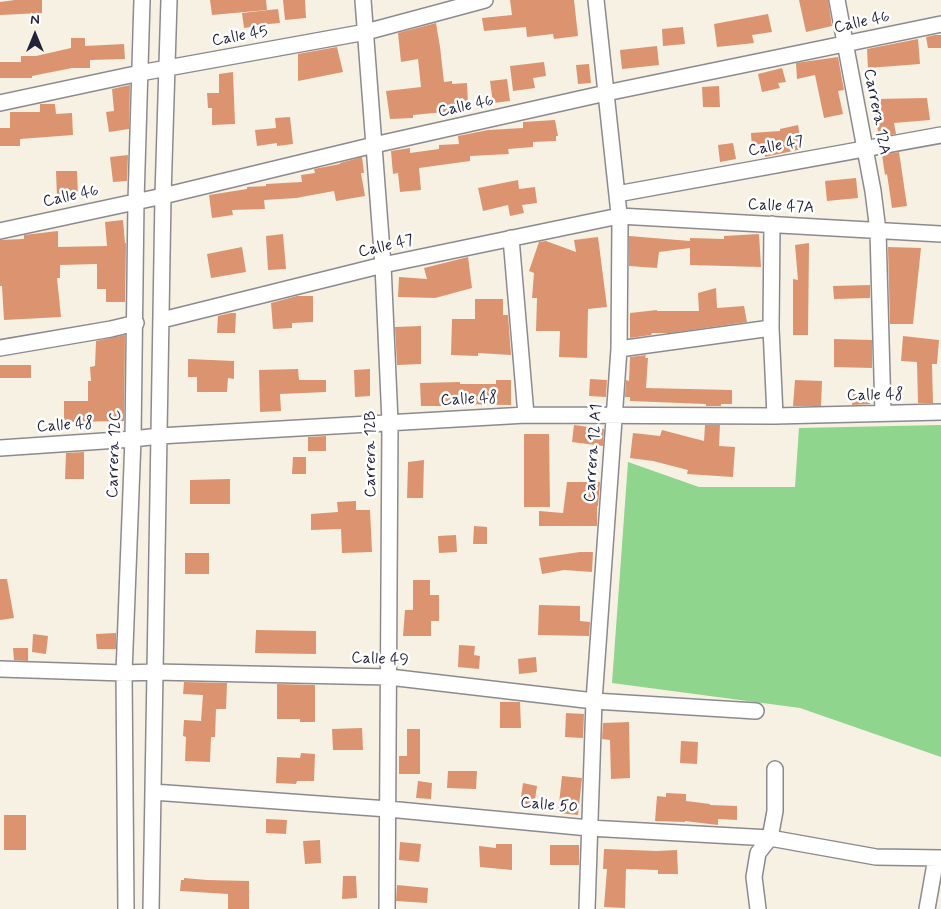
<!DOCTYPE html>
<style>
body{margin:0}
#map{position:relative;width:941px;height:909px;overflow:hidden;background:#f7f1e3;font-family:Mynerve,sans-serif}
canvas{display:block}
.north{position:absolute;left:10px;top:10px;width:50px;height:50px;-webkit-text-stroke:4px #fff;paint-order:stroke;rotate:0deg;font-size:14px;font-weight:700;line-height:20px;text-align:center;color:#22223b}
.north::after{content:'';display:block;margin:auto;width:18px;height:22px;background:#22223b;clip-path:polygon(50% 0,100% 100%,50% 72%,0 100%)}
</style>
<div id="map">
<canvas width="941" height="909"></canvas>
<div class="north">N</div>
</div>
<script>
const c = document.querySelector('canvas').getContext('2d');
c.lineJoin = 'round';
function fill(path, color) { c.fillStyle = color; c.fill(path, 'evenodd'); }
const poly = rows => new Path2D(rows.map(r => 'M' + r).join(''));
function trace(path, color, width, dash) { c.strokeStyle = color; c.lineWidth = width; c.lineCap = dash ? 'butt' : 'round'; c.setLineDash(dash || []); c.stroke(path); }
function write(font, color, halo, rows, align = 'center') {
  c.font = font + ' Mynerve,sans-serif'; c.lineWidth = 5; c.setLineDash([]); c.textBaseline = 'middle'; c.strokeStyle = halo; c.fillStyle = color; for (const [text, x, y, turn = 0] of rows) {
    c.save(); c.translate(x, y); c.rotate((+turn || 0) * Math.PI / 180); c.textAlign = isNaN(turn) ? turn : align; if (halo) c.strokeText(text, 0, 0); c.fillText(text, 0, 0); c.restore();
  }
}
fill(poly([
 [941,425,941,757,800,708,612,683,628,462,699,487,795,487,799,428]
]), '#8fd58e');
fill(poly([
 [15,0,42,0,42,13,0,15,0,2],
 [210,0,266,0,267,10,212,15],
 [283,0,305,0,306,18,285,20],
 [510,0,574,0,578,36,554,39,553,34,527,37,526,27,484,31,482,18,512,15],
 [799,0,828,0,832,26,806,32],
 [278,9,280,23,257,25,257,26,244,28,242,13],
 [768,14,772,32,752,35,754,43,717,47,714,24],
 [436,23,440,47,444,82,452,81,452,84,467,83,468,106,455,107,455,111,413,115,413,118,390,119,386,91,421,87,418,59,401,62,398,33],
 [683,27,685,44,663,46,662,29],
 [935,35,941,35,941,48,928,48,926,37],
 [71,38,85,38,85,46,124,44,125,59,90,60,90,68,72,68,32,76,32,78,0,78,0,62,21,62,21,56,36,56,71,48],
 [918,39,920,64,868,68,867,49],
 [657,46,659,65,622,69,620,50],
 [337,47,343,72,298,81,298,54],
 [838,57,844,90,838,91,843,114,824,118,815,75,797,79,796,63],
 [544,62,546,76,533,78,535,88,513,91,510,66],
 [589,64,591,83,578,84,576,65],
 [782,68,786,82,778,83,780,88,762,92,758,74],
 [233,72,235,124,212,125,212,108,208,108,207,93,219,93,219,74],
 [507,79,510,101,493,103,490,81],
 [130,85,129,129,109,132,106,112,114,111,112,89],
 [719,86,720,107,703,107,702,87],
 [927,98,930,120,894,123,896,134,879,137,877,126,876,127,875,99],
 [40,104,55,104,56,114,72,113,73,135,20,139,20,146,0,146,0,128,10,128,10,112,40,112],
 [290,117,293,144,277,146,277,143,257,146,255,130,276,128,275,118],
 [555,120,558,136,556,136,556,141,533,142,533,147,508,149,509,154,470,156,470,161,419,168,421,190,400,192,398,173,393,174,391,151,410,148,410,153,439,149,439,145,459,144,458,136,488,130,523,128,523,122],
 [798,125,802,149,765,157,763,146,752,148,751,133,780,131,780,129],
 [733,143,736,159,720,162,718,145],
 [899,152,907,206,892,208,887,174,885,175,882,155],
 [128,155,127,181,113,182,110,157],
 [362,157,364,173,361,173,365,196,336,201,334,191,296,198,264,200,265,209,232,210,233,215,212,218,209,195,247,189,247,187,266,186,266,184,302,182,301,175,315,173,314,169,340,164,340,163],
 [56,171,77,171,78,196,57,197],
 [856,178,858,198,827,201,825,181],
 [518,180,519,189,535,187,537,203,522,205,524,213,510,216,508,205,483,211,478,188],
 [123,220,125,243,126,243,125,302,106,302,106,289,97,289,97,264,60,265,60,278,57,278,61,317,4,320,2,286,0,286,0,240,24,239,24,235,58,231,58,247,107,246,105,222],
 [283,234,286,269,268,270,266,236],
 [759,234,761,267,690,265,690,248,659,252,657,268,629,266,629,236,690,241,690,238,724,239,724,236],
 [598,237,607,307,588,309,587,358,559,357,560,331,536,331,537,298,532,298,534,273,529,271,539,242,546,241,576,252,574,240],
 [809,243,808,335,793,335,793,279,798,280,795,245],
 [242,247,246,272,211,278,207,254],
 [888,247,921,248,913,324,890,324],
 [468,257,472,288,435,298,398,297,399,277,427,279,424,268],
 [870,285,870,298,834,299,833,286],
 [716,288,717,308,744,306,747,322,670,333,652,333,651,335,630,338,630,313,657,310,657,311,699,311,698,293],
 [297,296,313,296,313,322,292,323,292,328,273,329,271,303],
 [475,299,503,299,503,315,508,315,511,355,478,353,478,356,451,355,452,319,475,319],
 [231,313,236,313,235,333,217,333,218,316],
 [421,326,421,364,397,365,395,327],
 [125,335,124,421,64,422,64,401,88,401,88,381,91,381,90,367,95,366,96,341],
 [903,336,939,340,937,364,932,364,933,403,918,403,917,362,901,361],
 [834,339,872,340,872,368,834,367],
 [646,355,645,358,648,358,646,388,732,390,732,404,721,404,721,406,706,406,706,404,630,401,630,397,625,397,626,380,629,381,630,357],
 [188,359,234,361,234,379,228,378,227,392,197,392,197,377,188,377],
 [0,365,31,365,31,378,0,378],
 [298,369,299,380,326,380,326,392,280,394,281,411,260,412,259,370],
 [370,369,370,396,355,397,354,370],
 [590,379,607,380,606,397,589,396],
 [496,380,511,380,511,405,460,404,461,406,421,406,420,383,460,382,460,384,496,384],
 [795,380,822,381,821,406,793,406],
 [853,394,871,395,870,404,852,405],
 [574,425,604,429,603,446,572,442],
 [705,425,720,425,719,446,735,447,733,477,687,474,688,470,653,461,630,458,633,433,660,436,662,430,704,441],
 [524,434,549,434,550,507,524,507],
 [326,436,326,451,308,451,308,437],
 [84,452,84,479,65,479,66,453],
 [293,457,306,457,306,474,292,474],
 [424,460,423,498,407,498,408,462],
 [230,479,230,504,190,504,190,480],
 [567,482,600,482,598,506,597,506,597,526,539,526,539,511,563,513],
 [356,501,356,510,370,510,372,552,342,553,341,529,311,530,311,514,338,512,337,502],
 [474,526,487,527,487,544,473,544],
 [456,535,457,552,439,553,438,536],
 [580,552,593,552,592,572,564,570,542,574,539,558],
 [185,553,209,553,209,574,185,574],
 [0,579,7,579,14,618,0,620],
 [413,580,430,580,430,595,439,595,439,621,431,621,431,636,403,636,405,610,413,610],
 [539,605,580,606,580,621,590,622,589,636,538,635],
 [256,630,316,631,316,654,255,653],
 [116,633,116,649,97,649,96,634],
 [33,634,48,636,46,654,32,652],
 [459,645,475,646,474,655,480,656,479,669,458,667],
 [13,648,28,648,28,661,14,660],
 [536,657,537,672,519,674,518,659],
 [184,682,227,683,226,709,216,709,215,737,211,737,210,762,185,761,186,737,183,736,184,720,201,721,203,695,183,694],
 [277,684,315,685,315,722,300,722,300,719,277,719],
 [500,702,520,702,521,728,500,728],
 [566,713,584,714,583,738,565,737],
 [629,722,630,778,611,779,610,740,602,739,603,723],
 [362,728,363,750,333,750,332,729],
 [407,729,420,729,420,774,399,774,399,756,407,756],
 [681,741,698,742,697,764,680,763],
 [301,753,315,754,314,781,297,781,296,784,276,783,277,757,300,758],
 [448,771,477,771,476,789,447,788],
 [562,776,582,778,578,815,558,813],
 [418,781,432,783,431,799,416,798],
 [523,783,537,786,534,806,520,804],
 [666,793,686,794,686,801,710,804,710,805,737,806,737,820,718,819,718,825,685,821,685,822,655,821,657,796,666,797],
 [4,815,26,815,26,850,4,850],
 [266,819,287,820,286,834,266,833],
 [320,840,321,863,305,864,303,841],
 [400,842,421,844,419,862,399,860],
 [496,844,512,844,512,870,480,867,479,846,496,848],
 [550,845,579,845,579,865,550,865],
 [604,849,657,851,677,850,678,874,658,874,658,870,626,869,625,908,604,907,607,869,603,869],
 [343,876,356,876,357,898,342,899],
 [184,878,207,880,249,881,249,909,228,909,228,894,180,891,181,880,184,880],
 [397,885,428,888,427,903,396,901]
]), '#db946f');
const minor = poly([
 [363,0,383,265,390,422,387,909],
 [837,0,873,191,878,231,883,413],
 [0,103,140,73,366,32,485,0],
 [617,194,941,135],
 [772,224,771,328,775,416],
 [0,231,163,196,374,145,606,93,941,24],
 [511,238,526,415],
 [162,320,383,265,619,216,941,234],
 [0,348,111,329,136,323],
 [619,349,771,328],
 [0,448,133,439,159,436,526,415,775,416,941,412],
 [0,669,124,673,155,672,389,677,594,701,756,711],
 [153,792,388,809,589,828,770,838,876,857,941,858],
 [126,909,124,673,133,439,136,201,142,0],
 [151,909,163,196,169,0],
 [587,909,594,701,619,349,620,223,596,0],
 [758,909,754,877,758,853,770,838,775,811,775,769],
 [927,909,936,858]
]);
trace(minor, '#8c8a8f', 18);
trace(minor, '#fff', 15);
write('16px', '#22223b', '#fff', [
 ["Calle 46",862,23,-12],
 ["Calle 45",240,37,-10],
 ["Calle 46",466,107,-12],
 ["Carrera 12A",876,112,79],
 ["Calle 47",776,147,-10],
 ["Calle 46",71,197,-12],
 ["Calle 47A",781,207,3],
 ["Calle 47",386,247,-13],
 ["Calle 48",875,396,-1],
 ["Calle 48",469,400,-3],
 ["Calle 48",65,426,-4],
 ["Carrera 12 A1",594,453,-86],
 ["Carrera 12C",115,454,-88],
 ["Carrera 12B",372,454,-90],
 ["Calle 49",380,660,3],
 ["Calle 50",549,806,5]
]);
</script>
